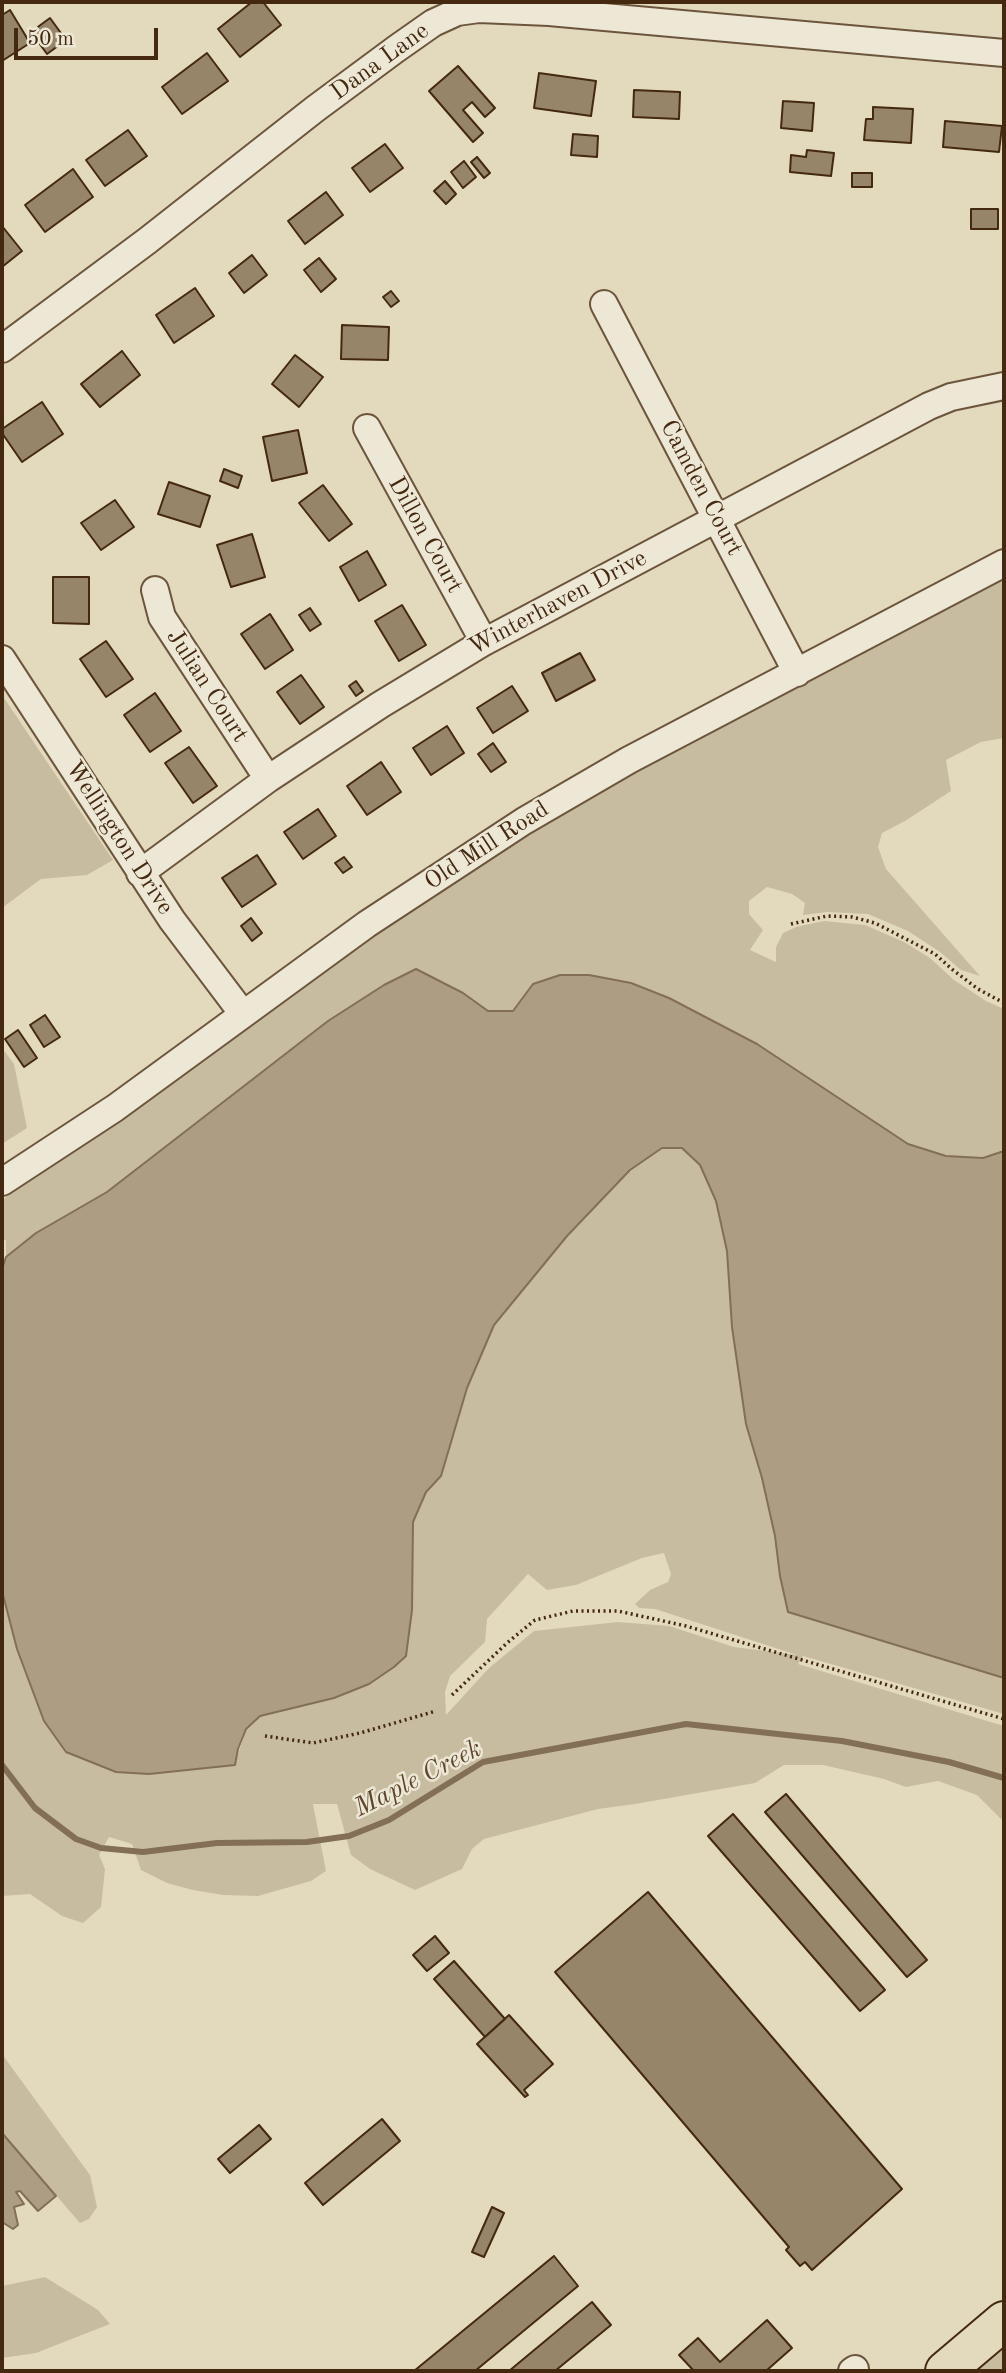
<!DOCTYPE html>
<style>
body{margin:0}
#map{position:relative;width:1006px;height:2373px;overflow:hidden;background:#e3dabe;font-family:"Old Standard TT",serif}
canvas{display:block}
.frame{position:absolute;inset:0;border:4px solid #442910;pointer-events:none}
.scale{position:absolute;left:14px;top:28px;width:144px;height:32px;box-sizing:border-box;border:4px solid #442910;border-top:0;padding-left:9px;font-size:21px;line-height:24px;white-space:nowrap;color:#442910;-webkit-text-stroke:5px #ede7d5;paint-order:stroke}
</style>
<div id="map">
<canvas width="1006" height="2373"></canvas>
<div class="frame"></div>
<div class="scale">50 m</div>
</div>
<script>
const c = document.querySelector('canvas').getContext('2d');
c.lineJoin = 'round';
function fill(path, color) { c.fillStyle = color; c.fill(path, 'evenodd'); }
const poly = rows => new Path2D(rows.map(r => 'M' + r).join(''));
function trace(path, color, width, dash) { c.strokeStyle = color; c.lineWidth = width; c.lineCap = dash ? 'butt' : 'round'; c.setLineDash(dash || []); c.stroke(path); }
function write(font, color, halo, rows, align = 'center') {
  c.font = font + ' "Old Standard TT",serif'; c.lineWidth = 5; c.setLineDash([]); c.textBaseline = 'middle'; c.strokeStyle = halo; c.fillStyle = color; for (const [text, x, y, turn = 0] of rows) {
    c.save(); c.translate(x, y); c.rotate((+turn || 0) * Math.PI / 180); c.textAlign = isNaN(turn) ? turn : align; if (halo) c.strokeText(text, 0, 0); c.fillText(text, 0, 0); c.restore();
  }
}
fill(poly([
 [1004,575,1004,738,981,742,946,760,951,791,905,821,882,833,878,847,886,869,980,976,961,970,940,952,908,931,868,914,827,912,803,915,805,903,792,894,767,887,749,901,749,914,763,930,750,950,776,962,776,947,783,933,796,927,824,921,865,925,904,942,930,958,954,980,986,1001,1004,1009,1004,1151,983,1158,946,1156,908,1144,757,1044,533,984,513,1011,488,1011,463,993,416,969,384,985,328,1021,107,1193,36,1233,6,1257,6,1240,2,1240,2,1202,10,1192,432,894,602,787],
 [2,695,113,860,87,875,41,879,2,908],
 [2,1048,14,1064,27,1128,2,1144],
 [662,1148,682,1148,701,1165,716,1201,727,1251,732,1327,746,1424,762,1478,775,1536,780,1576,788,1612,1004,1678,1004,1714,803,1656,798,1664,1004,1726,1004,1822,977,1795,938,1781,906,1787,884,1779,823,1765,784,1765,755,1783,635,1804,598,1809,484,1839,472,1849,462,1869,415,1890,370,1869,351,1855,337,1804,313,1804,326,1871,311,1881,258,1896,223,1895,193,1890,167,1883,141,1870,132,1844,109,1837,99,1855,105,1869,101,1907,83,1923,62,1916,30,1894,2,1896,2,1591,17,1649,44,1721,235,1765,246,1729,260,1716,334,1698,412,1610,413,1522,426,1492,441,1476,467,1388,494,1325,567,1236,630,1170],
 [664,1553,671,1574,668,1582,650,1590,635,1604,639,1608,655,1609,797,1655,734,1647,669,1626,618,1622,534,1631,489,1668,446,1715,445,1692,450,1676,485,1642,487,1619,528,1574,547,1590,576,1585,642,1558],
 [2,2054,90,2175,97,2207,89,2219,80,2223,2,2133],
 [45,2277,98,2310,110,2324,36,2353,2,2358,2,2286],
 [1004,2336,1004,2371,964,2371]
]), '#c8bca0');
const water = poly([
 [416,969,463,993,488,1011,513,1011,533,984,560,975,589,975,631,983,669,998,757,1044,908,1144,946,1156,983,1158,1004,1151,1004,1678,788,1612,780,1576,775,1536,762,1478,746,1424,732,1327,727,1251,716,1201,700,1165,682,1148,662,1148,630,1170,567,1236,494,1325,467,1388,441,1476,426,1492,413,1522,412,1610,406,1656,394,1667,369,1684,334,1698,260,1716,246,1729,238,1749,235,1765,149,1774,116,1772,66,1752,44,1721,17,1649,2,1591,2,1269,6,1257,36,1233,107,1192,328,1021,384,985,416,969],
 [2,2133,56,2196,38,2211,20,2191,16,2192,24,2204,14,2207,18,2225,13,2229,2,2222,2,2133]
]);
fill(water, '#ad9e83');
trace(water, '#836f55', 2);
trace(poly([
 [2,1765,35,1808,76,1839,101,1848,143,1852,217,1843,307,1842,349,1836,389,1820,483,1762,686,1724,842,1741,949,1762,1004,1778]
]), '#836f55', 6);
const building = poly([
 [252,2,263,2,281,25,240,57,218,29,252,2],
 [10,10,30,43,2,61,2,15,10,10],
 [50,18,66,40,47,54,31,32,50,18],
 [207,53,228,81,182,114,162,87,207,53],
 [458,66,495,108,485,117,472,102,463,110,483,133,473,142,429,91,458,66],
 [539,73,596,81,591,116,534,108,539,73],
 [634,90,680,92,679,119,633,117,634,90],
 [783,101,814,103,812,131,781,128,783,101],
 [873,107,913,109,911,143,864,140,866,119,873,119,873,107],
 [945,121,1002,126,999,152,943,147,945,121],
 [128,130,147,156,105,186,86,160,128,130],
 [573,134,598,136,597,157,571,155,573,134],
 [385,144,403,168,370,192,352,168,385,144],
 [807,150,834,153,831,176,790,172,791,155,806,157,807,150],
 [477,157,490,173,484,178,471,162,477,157],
 [464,161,476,177,463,188,451,172,464,161],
 [73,169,93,197,45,232,25,205,73,169],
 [852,173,872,173,872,187,852,187,852,173],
 [445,181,456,194,446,204,434,191,445,181],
 [326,192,343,215,305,244,288,221,326,192],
 [971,209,998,209,998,229,971,229,971,209],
 [2,226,22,251,2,267,2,226],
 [252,255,267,275,244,293,229,273,252,255],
 [319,258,336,279,321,292,304,270,319,258],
 [195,288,214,316,174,343,156,315,195,288],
 [391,291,399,301,391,307,383,297,391,291],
 [342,325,389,327,388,360,341,359,342,325],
 [122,351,140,375,100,407,81,384,122,351],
 [295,355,323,377,299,407,272,384,295,355],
 [42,402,63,434,22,462,2,433,2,429,42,402],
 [298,430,307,473,272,481,263,437,298,430],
 [224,469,242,476,238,488,220,481,224,469],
 [169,482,210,496,200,527,158,514,169,482],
 [323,485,352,524,329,541,299,503,323,485],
 [115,500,134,527,101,550,81,523,115,500],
 [252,534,265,577,231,587,217,545,252,534],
 [367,551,386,585,359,601,340,567,367,551],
 [53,577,89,577,89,624,53,623,53,577],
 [402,605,426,645,399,661,375,621,402,605],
 [310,608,321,624,310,631,299,615,310,608],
 [270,614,293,650,265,669,241,634,270,614],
 [106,641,133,679,106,697,80,659,106,641],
 [580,653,595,680,556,701,542,673,580,653],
 [301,675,324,707,300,724,277,692,301,675],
 [356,681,363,691,356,696,349,686,356,681],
 [512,686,528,711,493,733,477,708,512,686],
 [155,693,181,731,150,752,124,715,155,693],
 [447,726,464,753,431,775,413,748,447,726],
 [493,743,506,762,491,772,478,754,493,743],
 [189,747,217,786,193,803,165,763,189,747],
 [381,762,401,792,367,815,347,786,381,762],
 [318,809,336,836,303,859,284,832,318,809],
 [257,855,276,884,242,907,222,878,257,855],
 [344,857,352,867,343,873,335,863,344,857],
 [251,918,262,933,252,941,241,926,251,918],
 [45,1015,60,1037,44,1047,30,1025,45,1015],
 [18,1030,37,1058,24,1067,5,1039,18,1030],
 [786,1794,927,1960,907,1977,765,1812,786,1794],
 [733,1814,885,1990,860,2011,708,1836,733,1814],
 [648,1892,902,2189,812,2270,805,2262,800,2266,786,2250,789,2247,555,1972,648,1892],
 [435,1936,449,1953,427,1971,413,1955,435,1936],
 [454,1961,505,2019,485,2037,434,1979,454,1961],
 [509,2015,553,2064,524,2090,528,2095,525,2097,477,2044,509,2015],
 [382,2119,400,2141,323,2205,305,2183,382,2119],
 [259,2125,271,2139,230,2173,218,2159,259,2125],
 [492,2207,504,2213,484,2257,472,2252,492,2207],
 [554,2256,578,2286,475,2371,414,2371,554,2256],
 [592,2302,611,2325,555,2371,509,2371,592,2302],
 [767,2320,792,2348,766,2371,694,2371,679,2355,698,2338,720,2362,767,2320]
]);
fill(building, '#97856a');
trace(building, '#442910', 2);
const minor = poly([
 [604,304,797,673],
 [2,349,147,241,315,109,396,49,433,23,457,12,479,9,549,12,1004,53],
 [367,428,484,642],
 [155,590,162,617,268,779],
 [2,659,172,920,243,1014],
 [140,873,268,779,380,705,484,642,929,406,951,397,1004,386],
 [2,1182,115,1108,367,924,524,821,629,760,1004,563],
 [852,2371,855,2369]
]);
const highway = poly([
 [945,2371,1004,2321]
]);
trace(minor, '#6c553c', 30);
trace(highway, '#442910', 42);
trace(poly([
 [791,924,827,916,852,917,875,923,935,954,953,970,978,989,1004,1003],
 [452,1695,507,1643,535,1620,573,1611,618,1611,686,1626,1004,1719],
 [265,1736,313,1743,360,1733,436,1711]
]), '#442910', 3.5, [2, 3.5]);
trace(minor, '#ede7d5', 26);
trace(highway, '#e3dabe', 38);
write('24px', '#442910', '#ede7d5', [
 ["Dana Lane",380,62,-36],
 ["Camden Court",701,488,62],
 ["Dillon Court",425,535,61],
 ["Winterhaven Drive",558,603,-28],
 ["Julian Court",207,686,57],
 ["Wellington Drive",119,838,57],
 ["Old Mill Road",487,846,-33]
]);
write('italic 26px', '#5e462d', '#ede7d5', [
 ["Maple Creek",418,1779,-27]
]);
</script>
